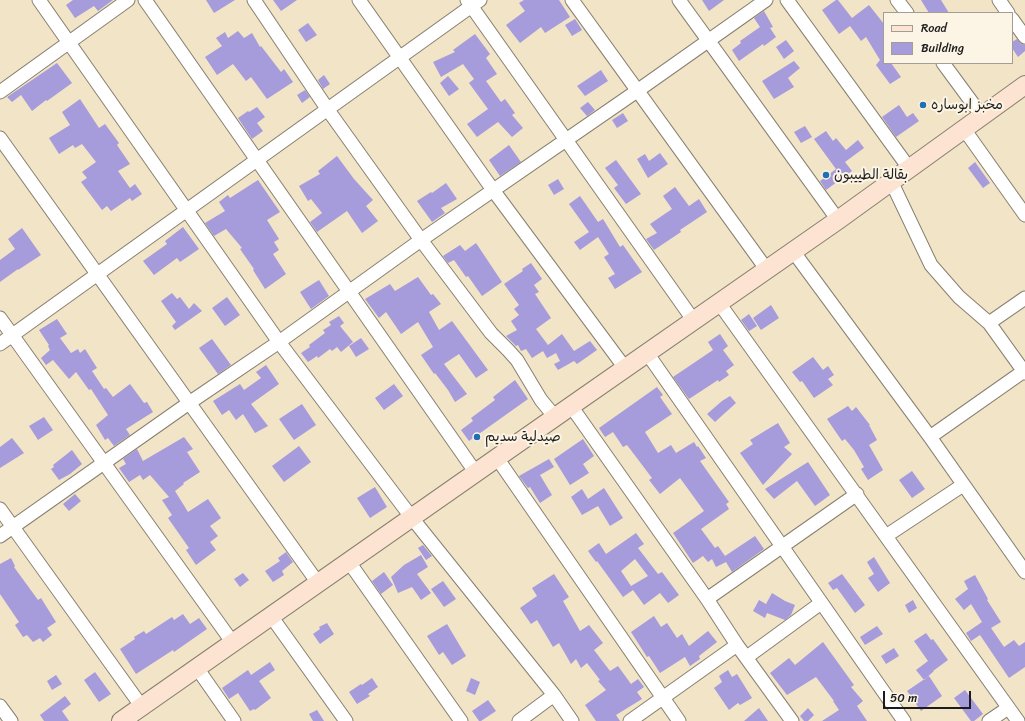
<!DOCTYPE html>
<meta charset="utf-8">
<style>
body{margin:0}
#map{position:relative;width:1025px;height:721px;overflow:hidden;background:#f2e4c6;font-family:Sriracha,sans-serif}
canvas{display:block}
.legend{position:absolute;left:883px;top:12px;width:130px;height:52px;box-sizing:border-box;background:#fcf5e5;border:1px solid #a29e95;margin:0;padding:5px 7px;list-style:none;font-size:12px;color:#1c1c1c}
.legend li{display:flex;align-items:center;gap:8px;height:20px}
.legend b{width:20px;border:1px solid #a29e95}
.scale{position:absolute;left:883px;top:691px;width:88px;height:18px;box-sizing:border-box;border:2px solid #1c1c1c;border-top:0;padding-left:5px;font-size:12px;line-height:14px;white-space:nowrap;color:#1c1c1c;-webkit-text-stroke:3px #fcf5e5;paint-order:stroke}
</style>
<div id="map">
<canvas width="1025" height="721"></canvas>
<ul class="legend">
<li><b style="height:5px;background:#fde3d1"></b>Road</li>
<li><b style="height:11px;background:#a69bdb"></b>Building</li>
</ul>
<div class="scale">50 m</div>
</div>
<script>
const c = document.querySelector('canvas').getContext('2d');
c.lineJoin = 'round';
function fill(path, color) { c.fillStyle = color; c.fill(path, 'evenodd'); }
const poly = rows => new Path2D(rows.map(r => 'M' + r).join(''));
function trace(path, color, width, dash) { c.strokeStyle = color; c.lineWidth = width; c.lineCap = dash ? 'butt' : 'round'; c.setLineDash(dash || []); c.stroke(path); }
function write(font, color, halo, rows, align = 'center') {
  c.font = font + ' Sriracha,"Playpen Sans Arabic",sans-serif'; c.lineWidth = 4; c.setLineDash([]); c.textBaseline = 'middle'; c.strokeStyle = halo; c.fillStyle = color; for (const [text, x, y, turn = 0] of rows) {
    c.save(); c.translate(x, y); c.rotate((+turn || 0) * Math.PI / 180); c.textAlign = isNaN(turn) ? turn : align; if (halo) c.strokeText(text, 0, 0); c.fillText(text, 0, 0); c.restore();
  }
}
fill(poly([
 [73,0,113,0,98,11,94,6,75,18,66,5],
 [206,0,235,0,214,13],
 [273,0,297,0,281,11],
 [524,0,559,0,570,17,545,33,541,27,520,43,506,25,525,11,519,3],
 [702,0,724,0,709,11],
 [836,0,838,0,852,18,869,5,884,24,884,63,891,63,901,77,890,84,876,65,880,60,866,37,861,41,850,26,839,34,822,10],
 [921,0,941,0,949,13,929,13],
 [764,11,773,27,770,28,776,37,764,46,763,44,739,61,732,50,741,43,740,41,760,27,754,18],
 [575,19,582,30,572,36,565,25],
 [308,23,317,35,306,42,298,30],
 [238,31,244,38,252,33,260,47,261,46,281,72,284,69,293,82,267,99,251,77,246,81,233,64,217,75,205,57,222,46,216,38,225,32,228,38],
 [475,34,490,54,486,58,497,74,486,81,501,102,505,99,515,113,512,115,523,128,512,137,498,122,477,137,467,124,488,109,469,83,474,79,463,64,441,77,433,62,455,52,453,50],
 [1017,39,1021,44,1025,45,1025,51,1018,57,1012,48,1012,42],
 [786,40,794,51,784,59,776,47],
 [794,61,800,68,788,78,794,87,774,99,762,81],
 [57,63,72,83,47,101,46,100,32,111,21,95,12,102,7,97],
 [601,70,608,81,585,96,577,86],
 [324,75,330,84,323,89,318,80],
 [448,76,459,89,449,96,440,83],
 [305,90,310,97,302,103,297,95],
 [80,99,99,128,105,124,119,143,117,145,130,164,118,171,130,188,135,184,142,194,132,201,130,198,111,211,107,206,102,210,81,182,87,178,82,172,96,162,82,144,75,148,73,145,59,154,49,138,70,125,62,112],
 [588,102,595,110,587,116,580,108],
 [899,105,907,117,913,113,919,121,896,137,882,117],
 [257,107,265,117,257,123,263,131,252,139,238,118,248,111,249,112],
 [623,113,628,121,617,128,612,120],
 [805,126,812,137,801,143,794,132],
 [826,131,833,141,836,138,846,150,858,140,864,148,845,162,852,171,826,190,820,181,836,169,814,139],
 [509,145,521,162,500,176,489,160],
 [660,153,668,164,648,178,637,159,645,154,649,161],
 [337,156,354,179,373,200,366,206,378,221,362,233,347,211,317,232,310,222,322,213,311,199,308,201,299,186,320,174,318,171],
 [616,160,641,194,626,204,614,188,618,185,605,168],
 [975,162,990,183,983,188,968,168],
 [558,179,564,189,554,195,548,185],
 [258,180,280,212,267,220,279,239,274,242,279,250,273,254,286,274,265,289,253,270,254,269,240,249,242,248,226,229,214,236,205,223,225,211,219,202,228,195,230,198],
 [446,183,457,199,441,208,445,213,432,222,417,201,431,192,432,193],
 [675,187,689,206,699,199,707,212,680,230,681,232,654,250,646,239,657,233,650,224,672,209,663,196],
 [580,196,598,222,603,219,620,247,623,245,642,272,615,289,608,278,615,274,604,257,609,254,598,237,580,250,574,242,589,232,569,204],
 [183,227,199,249,180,262,177,258,154,275,143,261,167,244,165,241],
 [22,228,41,255,18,270,18,269,0,282,0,260,15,249,8,239],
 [476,243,502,282,482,296,468,276,466,277,454,260,448,263,443,256,460,245,465,251],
 [531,263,542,279,534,285,539,292,535,294,551,318,536,329,548,345,562,334,574,351,590,341,597,350,577,364,574,361,558,370,554,364,560,361,556,353,547,358,543,351,532,358,526,349,521,351,518,345,516,346,506,336,517,330,511,321,519,315,514,309,519,305,504,284,523,271,522,269],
 [418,277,431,295,433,294,441,304,429,312,439,330,452,321,488,370,476,378,459,354,444,364,467,394,455,402,448,390,435,373,434,374,421,355,433,347,418,322,401,334,386,312,379,318,365,299,390,284,395,291],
 [319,280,329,296,311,309,300,292],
 [172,293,177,299,180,297,189,309,194,303,202,311,175,330,172,326,176,322,161,301],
 [227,297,240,315,225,326,212,308],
 [771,305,779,318,761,330,753,318],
 [749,314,757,326,749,331,741,320],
 [339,316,344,323,340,326,353,342,341,352,337,347,332,351,330,349,318,358,317,356,308,362,301,353,310,347,309,345,325,333,323,330,331,325,329,322],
 [57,319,67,334,60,338,71,353,78,349,80,353,85,349,97,368,92,371,104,389,106,388,113,397,130,384,144,403,147,402,153,412,126,429,130,435,114,446,108,438,105,440,96,425,108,415,91,389,89,390,76,372,69,379,53,360,46,365,41,358,50,350,48,346,49,345,39,330],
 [720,334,728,346,723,350,734,365,726,371,729,375,719,382,718,380,689,399,673,377,713,350,708,342],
 [361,338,369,349,356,357,349,346],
 [212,339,231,365,218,374,199,348],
 [813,357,823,370,828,366,834,375,828,379,833,385,814,398,802,381,800,382,792,372],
 [266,365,279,384,251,404,268,426,255,433,243,414,236,420,229,410,222,415,213,401,240,384,244,390,261,378,256,372],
 [515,380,528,399,469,441,461,430,473,421,471,418,495,400,493,397],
 [394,384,403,396,384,410,375,398],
 [657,387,663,395,660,397,672,414,645,432,658,453,671,445,676,453,694,442,697,447,698,446,706,458,700,461,729,502,726,504,729,509,701,529,715,548,718,546,725,556,755,536,764,549,732,572,726,562,716,567,712,559,708,562,703,556,693,563,673,533,704,511,680,478,660,494,649,480,652,478,627,445,623,447,613,432,605,437,599,428],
 [730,396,736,403,715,422,707,414,722,401],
 [302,404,316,425,294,440,279,419],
 [848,406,852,411,856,407,870,425,869,425,877,440,869,445,883,470,868,480,861,469,864,467,854,450,845,439,842,441,827,419],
 [44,417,53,430,38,440,29,426],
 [778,423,790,443,784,447,792,454,763,485,740,453,753,444,750,440],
 [184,437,193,449,187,452,200,472,183,483,184,484,175,491,188,512,208,499,221,518,210,526,218,536,210,542,216,550,196,565,186,550,189,548,168,518,172,515,162,500,169,497,150,475,143,480,140,475,129,482,119,468,126,464,123,459,137,449,143,461],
 [12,438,24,453,0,468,0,447],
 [583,439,594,456,583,464,589,473,570,485,554,459],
 [299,446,311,462,284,482,272,466],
 [72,450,82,464,70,474,59,480,51,469,54,467,53,465],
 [549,459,554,467,540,475,552,495,540,503,530,487,528,488,519,476],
 [808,462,830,495,815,506,797,481,774,499,765,489],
 [912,471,925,489,912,498,899,480],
 [375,487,387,507,370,518,357,498],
 [604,488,623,518,610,526,598,506,582,515,571,497,582,489,588,499],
 [75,494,81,501,69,511,63,504],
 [636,533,644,544,638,548,658,574,662,572,679,595,668,603,660,593,644,605,633,590,623,597,597,561,596,562,588,551,599,543,606,554],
 [635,559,648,576,631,586,621,571],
 [423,545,432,556,426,560,418,548],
 [286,552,293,562,282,571,284,575,273,582,265,571,280,561,278,558],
 [421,555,428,567,417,574,431,593,421,600,412,587,398,593,391,577,404,565],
 [874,557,890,583,878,592,868,578,874,574,867,562],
 [11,558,15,566,14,567,38,600,41,598,56,622,47,628,52,635,43,642,40,638,33,642,27,635,23,637,15,625,19,622,0,594,0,564],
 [384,572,393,585,381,594,372,581],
 [243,573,249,580,240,587,234,579],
 [554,574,569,597,563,601,580,631,589,625,603,643,594,650,610,671,618,666,631,684,638,679,644,687,637,692,642,699,616,715,620,721,596,721,585,705,606,690,598,681,600,680,587,663,581,668,576,659,571,664,559,643,553,647,537,620,531,624,520,608,537,596,532,588],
 [842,574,865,605,855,613,837,588,833,590,828,583],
 [975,575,988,599,987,600,1001,622,991,628,1004,647,1014,640,1019,646,1025,642,1025,667,1009,678,980,635,971,641,966,633,982,622,971,604,964,610,955,599,968,589,964,581],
 [443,581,456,599,444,607,431,589],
 [772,593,785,601,795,605,791,615,785,620,767,613,765,618,753,611,759,600,766,604],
 [913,600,917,608,909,613,905,605],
 [183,614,190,624,199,618,207,629,174,652,173,650,136,674,120,649,135,639,134,637,144,631,146,634,172,617,174,620],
 [654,616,661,627,667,623,677,638,682,634,689,646,708,631,717,642,699,656,700,659,690,666,685,657,660,673,649,656,647,657,631,632],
 [327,623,334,634,320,644,313,634,320,629,319,627],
 [447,624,466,656,452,665,443,652,439,655,427,636],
 [877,626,883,634,865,645,860,637],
 [926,633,931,640,933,639,948,660,933,671,934,671,924,680,916,670,928,661,914,641],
 [823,642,854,685,851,687,863,701,857,706,867,721,822,721,839,710,833,701,834,701,816,677,787,695,770,673,789,658,795,665],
 [894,648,899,656,886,664,881,656],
 [270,662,275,670,259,681,271,698,255,710,254,709,250,711,238,693,229,699,222,688,248,670,251,675],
 [728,670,732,677,737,674,752,698,740,705,738,703,729,710,714,688,722,682,719,676],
 [95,672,111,694,99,702,84,680],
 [56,675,62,684,52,690,47,681],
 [929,676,942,696,921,711,907,691],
 [372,678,378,687,368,694,370,696,357,704,349,692,361,684,362,685],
 [471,678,480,682,475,695,466,691],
 [965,690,983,714,974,721,971,721,954,698],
 [65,696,71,704,62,711,69,721,44,721,40,715],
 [488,700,496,711,481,721,479,721,472,711],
 [759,708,768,721,744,721],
 [808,708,814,715,808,721,804,721,800,716],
 [317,710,324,721,313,721,309,714]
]), '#a69bdb');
const street = poly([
 [39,0,279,342,412,518,554,695,572,721],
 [145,0,476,473],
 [254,0,328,110,421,240,491,333,508,350,517,360,541,400,555,417],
 [359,0,493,190,625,368],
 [467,0,694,321],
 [572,0,767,270],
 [679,0,838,220],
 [787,0,909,168],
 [897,0,907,13],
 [999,0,1008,13],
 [1012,19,1025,37],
 [943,63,982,116],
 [0,92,128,0],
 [964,129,1025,215],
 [0,138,318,583],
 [891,181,931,265,959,297,989,323,1025,373],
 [793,251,930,437,1025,572],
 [719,303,1018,721],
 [0,318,233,643],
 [989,323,1025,298],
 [0,344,480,0],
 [647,353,904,721],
 [571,406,707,599,737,645,792,721],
 [930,437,1024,371],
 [497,458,679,721],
 [0,509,142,707],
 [0,536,189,403,279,342,421,240,637,91,766,0],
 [886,536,963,485],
 [349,562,461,721],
 [707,599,857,494],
 [271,616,346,721],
 [747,657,821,603],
 [197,668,234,721],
 [0,706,11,721],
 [519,721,554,695],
 [630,721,737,645],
 [989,721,1008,708]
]);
const secondary = poly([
 [121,721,571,406,838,220,1025,85]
]);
trace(street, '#878071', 15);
trace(secondary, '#878071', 20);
trace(street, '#fff', 13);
trace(secondary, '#fde3d1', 18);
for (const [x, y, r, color] of [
 [923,105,4,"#1f6fb2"],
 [826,175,4,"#1f6fb2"],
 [477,437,4,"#1f6fb2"]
]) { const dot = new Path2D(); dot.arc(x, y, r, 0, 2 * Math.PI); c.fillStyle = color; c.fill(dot); trace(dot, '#fcf5e5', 1.5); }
write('14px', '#1c1c1c', '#fcf5e5', [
 ["مخبز ابوساره",931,105],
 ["بقالة الطييبون",834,175],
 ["صيدلية سديم",485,437]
], 'left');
</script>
